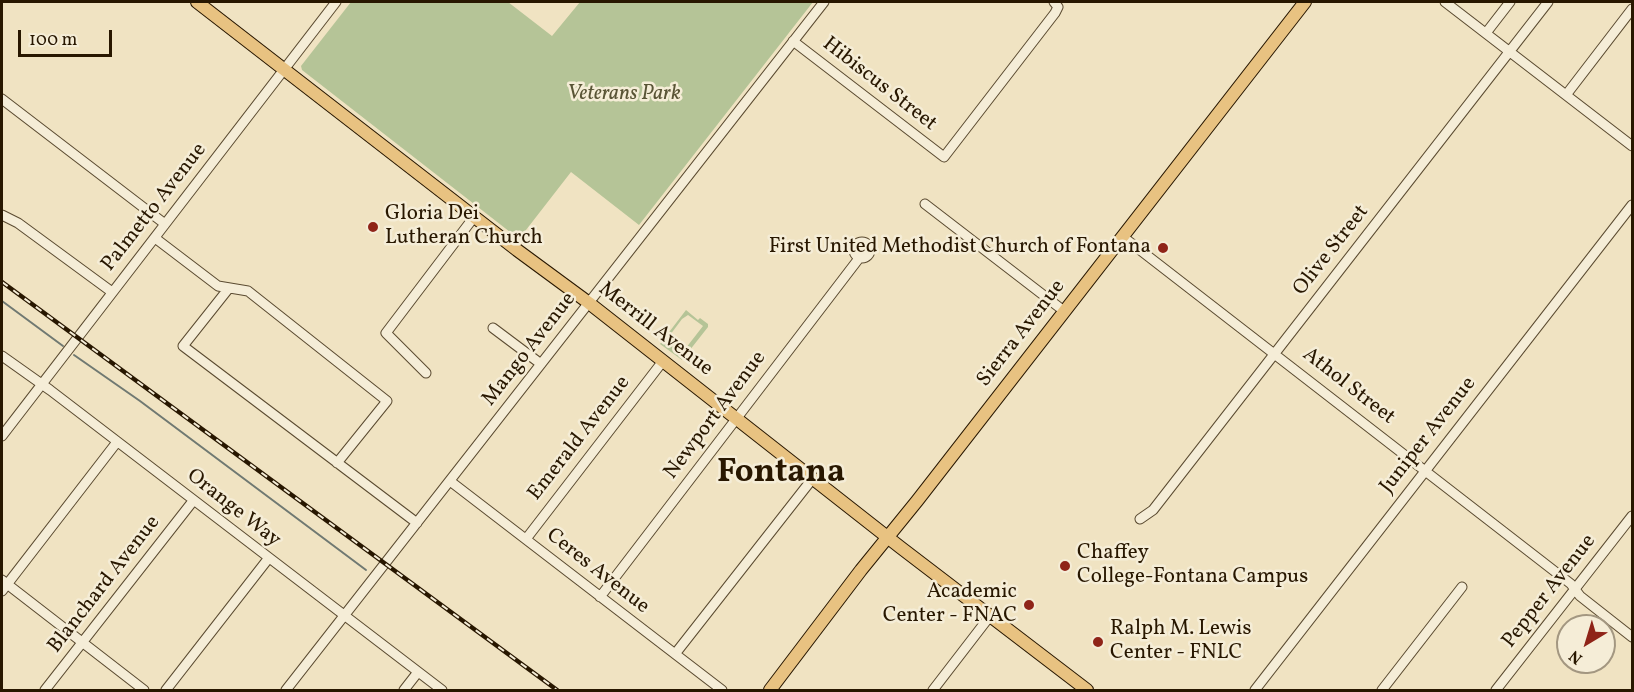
<!DOCTYPE html>
<style>
body{margin:0}
#map{position:relative;width:1634px;height:692px;overflow:hidden;background:#f0e3c2;font-family:Vollkorn,serif}
canvas{display:block}
.frame{position:absolute;inset:0;border:3px solid #281700;pointer-events:none}
.north{position:absolute;left:1556px;top:614px;width:60px;height:60px;box-sizing:border-box;background:#f5edd7;border:2px solid #a39781;border-radius:50%;rotate:218deg;font-size:16px;font-weight:700;line-height:24px;text-align:center;color:#281700}
.north::after{content:'';display:block;margin:auto;width:21px;height:27px;background:#8f2418;clip-path:polygon(50% 0,100% 100%,50% 72%,0 100%)}
.scale{position:absolute;left:18px;top:30px;width:94px;height:27px;box-sizing:border-box;border:3px solid #281700;border-top:0;padding-left:8px;font-size:18px;line-height:21px;white-space:nowrap;color:#281700;-webkit-text-stroke:4px #f5edd7;paint-order:stroke}
</style>
<div id="map">
<canvas width="1634" height="692"></canvas>
<div class="frame"></div>
<div class="north">N</div>
<div class="scale">100 m</div>
</div>
<script>
const c = document.querySelector('canvas').getContext('2d');
c.lineJoin = 'round';
function fill(path, color) { c.fillStyle = color; c.fill(path, 'evenodd'); }
const poly = rows => new Path2D(rows.map(r => 'M' + r).join(''));
function trace(path, color, width, dash) { c.strokeStyle = color; c.lineWidth = width; c.lineCap = dash ? 'butt' : 'round'; c.setLineDash(dash || []); c.stroke(path); }
function write(font, color, halo, rows, align = 'center') {
  c.font = font + ' Vollkorn,serif'; c.lineWidth = 5; c.setLineDash([]); c.textBaseline = 'middle'; c.strokeStyle = halo; c.fillStyle = color; for (const [text, x, y, turn = 0] of rows) {
    c.save(); c.translate(x, y); c.rotate((+turn || 0) * Math.PI / 180); c.textAlign = isNaN(turn) ? turn : align; if (halo) c.strokeText(text, 0, 0); c.fillText(text, 0, 0); c.restore();
  }
}
fill(poly([
 [351,2,508,2,552,36,580,2,813,2,639,225,571,172,519,239,302,70,301,66],
 [686,310,698,320,700,318,708,324,708,327,682,360,660,344],
 [688,315,703,326,682,353,674,348,667,339,682,319]
]), '#b5c497');
trace(poly([
 [2,301,63,346],
 [74,355,140,401,366,570]
]), '#707972', 2);
const minor = poly([
 [1445,2,1632,146],
 [1486,33,1510,2],
 [793,41,944,157,1055,13,1058,7,1054,2],
 [1566,95,1632,9],
 [2,99,165,224],
 [925,204,1064,311],
 [2,215,18,223,112,292],
 [1122,236,1571,584,1580,596,1632,637],
 [155,238,218,286,248,291,387,401,337,463],
 '854 250a8 8 0 1 1 16 0a8 8 0 1 1-16 0Z',
 [229,288,183,346,417,523],
 [493,328,541,364],
 [2,356,50,390,442,690],
 [426,373,386,333,474,217],
 [2,436,336,2],
 [450,481,722,690],
 [1140,519,1153,510,1548,2],
 [526,539,663,361],
 [2,580,144,690],
 [2,591,117,442],
 [600,597,860,257],
 [675,654,813,478],
 [45,690,193,501],
 [166,690,268,559],
 [286,690,824,2],
 [404,690,418,672],
 [933,690,990,616],
 [1255,690,1632,205],
 [1382,690,1462,587],
 [1496,690,1632,516]
]);
const major = poly([
 [197,2,517,250,589,303,900,547,1087,690],
 [770,690,861,570,917,501,1305,2]
]);
trace(minor, '#5a4a30', 11);
trace(major, '#281700', 14);
trace(minor, '#f5edd7', 9);
trace(major, '#e8c281', 12);
const rail = poly([
 [2,282,557,690]
]);
trace(rail, '#281700', 4.5);
trace(rail, '#f5edd7', 2, [7]);
for (const [x, y, r, color] of [
 [373,227,6,"#8f2418"],
 [1163,248,6,"#8f2418"],
 [1065,566,6,"#8f2418"],
 [1029,605,6,"#8f2418"],
 [1098,642,6,"#8f2418"]
]) { const dot = new Path2D(); dot.arc(x, y, r, 0, 2 * Math.PI); c.fillStyle = color; c.fill(dot); trace(dot, '#f5edd7', 2); }
write('21px', '#281700', '#f5edd7', [
 ["Hibiscus Street",879,85,38],
 ["Palmetto Avenue",155,208,-52],
 ["Olive Street",1332,251,-52],
 ["Merrill Avenue",655,330,38],
 ["Sierra Avenue",1022,334,-52],
 ["Mango Avenue",530,350,-52],
 ["Athol Street",1348,387,38],
 ["Newport Avenue",716,416,-53],
 ["Juniper Avenue",1429,436,-52],
 ["Emerald Avenue",580,439,-52],
 ["Orange Way",233,509,38],
 ["Ceres Avenue",597,572,38],
 ["Blanchard Avenue",105,585,-52],
 ["Pepper Avenue",1550,592,-52]
]);
write('italic 21px', '#595435', '#f5edd7', [
 ["Veterans Park",624,95]
]);
write('21px', '#281700', '#f5edd7', [
 ["Gloria Dei",385,215],
 ["Lutheran Church",385,239],
 ["First United Methodist Church of Fontana",1151,248,"right"],
 ["Chaffey",1077,554],
 ["College-Fontana Campus",1077,578],
 ["Academic",1017,593,"right"],
 ["Center - FNAC",1017,617,"right"],
 ["Ralph M. Lewis",1110,630],
 ["Center - FNLC",1110,654]
], 'left');
write('bold 33px', '#281700', '#f5edd7', [
 ["Fontana",781,475]
]);
</script>
